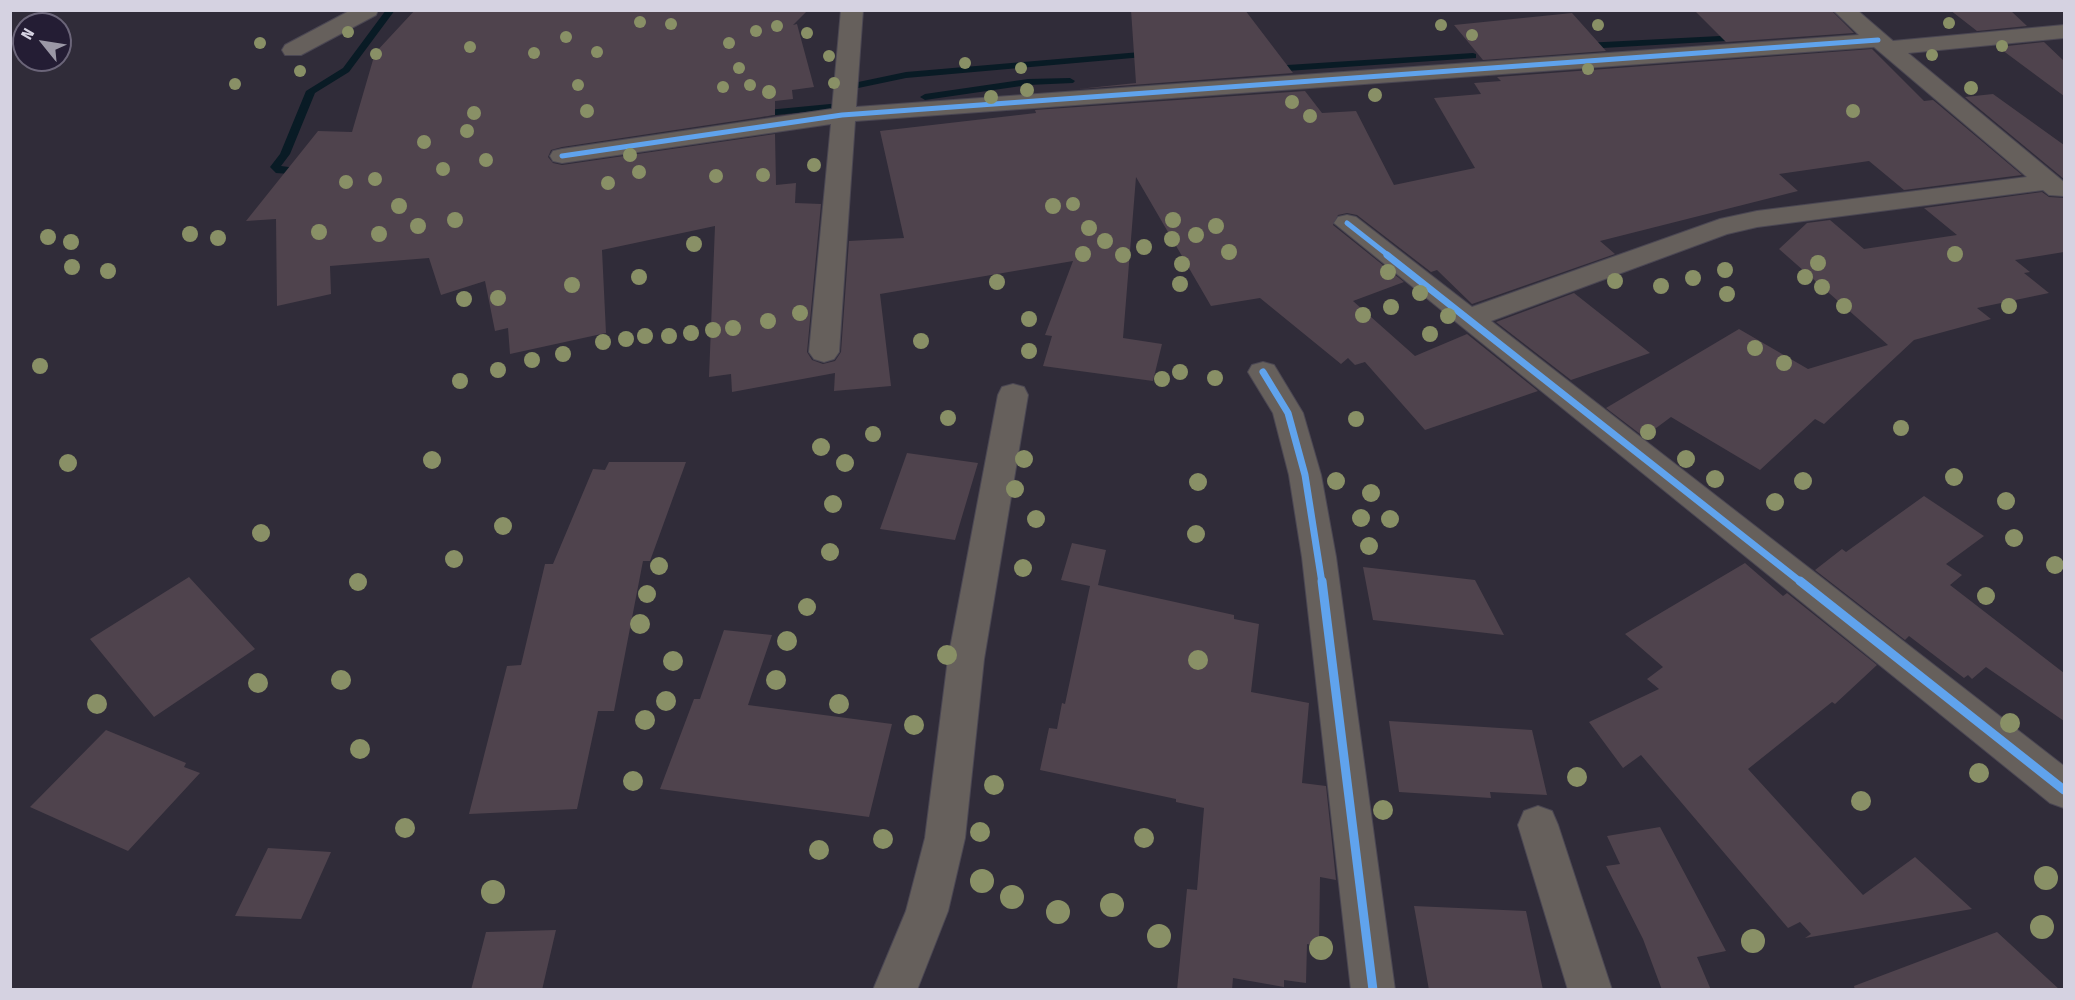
<!DOCTYPE html>
<style>
body{margin:0}
#map{position:relative;width:2075px;height:1000px;overflow:hidden;background:#302c39;font-family:"Fira Sans Condensed",sans-serif}
canvas{display:block}
.frame{position:absolute;inset:0;border:12px solid #d5d2e1;pointer-events:none}
.north{position:absolute;left:12px;top:12px;width:60px;height:60px;box-sizing:border-box;background:#241d34;border:2px solid #6b6579;border-radius:50%;rotate:300deg;font-size:16px;font-weight:700;line-height:24px;text-align:center;color:#d5d2e1}
.north::after{content:'';display:block;margin:auto;width:21px;height:27px;background:#9b98a6;clip-path:polygon(50% 0,100% 100%,50% 72%,0 100%)}
</style>
<div id="map">
<canvas width="2075" height="1000"></canvas>
<div class="frame"></div>
<div class="north">N</div>
</div>
<script>
const c = document.querySelector('canvas').getContext('2d');
c.lineJoin = 'round';
const poly = rows => new Path2D(rows.map(r => 'M' + r).join(''));
function fill(path, color) { c.fillStyle = color; c.fill(path, 'evenodd'); }
function trace(path, color, width, dash) { c.strokeStyle = color; c.lineWidth = width; c.lineCap = dash ? 'butt' : 'round'; c.setLineDash(dash || []); c.stroke(path); }
fill(poly([
 [386,10,395,10,349,72,315,93,290,154,281,166,304,169,309,172,304,175,276,173,270,167,280,154,306,91,343,68,386,10],
 [1739,35,1744,38,1742,40,1585,49,1580,46,1585,43,1739,35],
 [1152,51,1155,52,1155,56,906,78,844,91,839,88,844,85,906,72,1152,51],
 [1473,53,1476,54,1476,58,1272,72,1267,69,1272,66,1473,53],
 [1070,78,1075,81,1073,83,1028,85,925,100,920,97,925,94,1028,79,1070,78],
 [851,102,856,105,854,107,757,117,752,114,757,111,851,102]
]), '#091b25');
fill(poly([
 [415,10,808,10,793,25,797,24,814,87,792,90,793,99,775,101,775,115,562,147,551,150,548,157,553,163,562,165,775,134,776,185,796,183,795,203,821,204,807,352,812,360,823,364,835,361,841,352,849,241,904,238,880,131,1036,113,1035,110,1305,91,1322,113,1356,111,1394,185,1475,168,1434,98,1481,94,1474,83,1501,81,1497,77,1872,49,1924,101,1933,100,2022,175,1904,190,1869,161,1779,174,1798,191,1600,241,1615,254,1472,304,1437,270,1431,272,1357,215,1347,213,1338,215,1333,225,1404,282,1353,301,1415,356,1467,334,1538,391,1425,430,1365,362,1355,365,1348,358,1341,364,1260,298,1211,306,1136,177,1123,338,1162,344,1153,381,1043,366,1052,336,1045,335,1073,261,880,294,891,386,834,391,835,373,732,392,731,374,709,377,715,226,602,250,606,333,510,354,508,328,495,331,485,281,441,295,429,258,330,266,331,294,277,306,276,219,246,221,318,131,352,132,375,53],
 [1131,10,1245,10,1293,73,1078,89,1136,83],
 [1694,10,1831,10,1854,33,1726,42],
 [1950,10,2010,10,2027,26,1977,31],
 [1572,13,1606,51,1483,60,1454,25],
 [2044,42,2064,61,2064,96,1998,47],
 [1993,94,2064,145,2064,179,1965,97],
 [2042,192,2049,197,2064,198,2064,252,2015,260,2030,272,2024,273,2049,293,1977,308,1991,319,1914,340,1824,424,1815,419,1760,470,1671,417,1644,437,1606,408,1739,329,1808,369,1888,345,1779,249,1807,223,1830,220,1864,249,1957,235,1924,208],
 [1574,293,1650,353,1571,380,1496,322],
 [907,453,978,463,955,540,880,529],
 [609,462,686,462,650,561,643,561,614,711,598,711,577,809,469,814,507,666,521,665,545,564,553,564,593,469,605,470],
 [1924,496,1984,536,1946,564,1962,575,1950,585,2064,673,2064,721,1986,667,1972,679,1968,675,1964,678,1909,636,1905,640,1815,570,1842,549,1846,552],
 [1072,543,1106,550,1098,585,1234,615,1234,619,1259,624,1251,692,1309,703,1302,783,1326,786,1336,880,1320,877,1319,946,1307,944,1306,983,1284,980,1284,987,1233,978,1232,990,1177,990,1187,889,1197,890,1204,808,1176,802,1176,799,1040,770,1049,728,1057,729,1062,703,1065,704,1090,586,1061,580],
 [1745,563,1783,596,1787,593,1877,665,1835,704,1832,702,1748,769,1863,895,1915,857,1972,909,1805,938,1811,934,1800,922,1788,928,1641,755,1623,768,1589,722,1659,689,1647,679,1663,667,1625,634],
 [1363,567,1475,580,1504,635,1373,620],
 [189,577,255,649,154,717,90,639],
 [724,630,772,635,748,705,892,724,869,817,660,789,694,699,700,699],
 [1389,721,1532,730,1547,795,1490,792,1491,798,1399,792],
 [106,730,186,763,184,767,200,773,128,851,30,807],
 [1660,827,1726,951,1697,957,1711,990,1662,990,1643,939,1606,866,1620,864,1607,836],
 [268,848,331,852,301,919,235,916],
 [1414,906,1526,911,1543,990,1429,990],
 [556,930,542,990,471,990,486,932],
 [1997,932,2060,990,1855,990,1854,986]
]), '#4f434d');
const minor = poly([
 [351,10,378,10,376,15,301,55,285,55,282,50,285,45,351,10],
 [841,10,863,10,856,107,1859,35,1833,10,1857,10,1893,41,2064,25,2064,38,1908,53,2064,182,2064,196,2049,195,2043,190,1757,227,1727,234,1491,321,2064,766,2064,808,2050,803,1334,223,1338,217,1347,215,1356,217,1472,307,1720,219,1757,211,2027,177,1874,47,855,121,839,352,834,359,824,362,814,359,809,352,831,124,562,163,553,161,550,156,553,151,562,149,832,109,841,10],
 [1263,362,1274,365,1303,413,1321,475,1336,557,1395,990,1351,990,1302,557,1289,475,1273,413,1248,372,1252,365,1263,362],
 [1013,384,1024,387,1028,395,984,659,965,838,948,911,917,990,873,990,906,911,925,838,948,659,998,395,1002,387,1013,384],
 [1538,806,1552,811,1558,825,1612,990,1568,990,1518,825,1524,811,1538,806]
]);
trace(minor, '#4b4753', 2);
fill(minor, '#66605c');
trace(poly([
 [562,156,842,115,1878,40],
 [1347,223,1389,256]
]), '#60a3ed', 5);
trace(poly([
 [1387,255,1802,583],
 [1263,372,1288,413,1305,475,1322,583]
]), '#60a3ed', 7);
trace(poly([
 [1322,581,1373,990],
 [1800,581,2064,790]
]), '#60a3ed', 9);
c.fillStyle = '#899066';
for (const [x, y, r] of [
 [640,22,6],
 [1949,23,6],
 [671,24,6],
 [1441,25,6],
 [1598,25,6],
 [777,26,6],
 [756,31,6],
 [348,32,6],
 [807,33,6],
 [1472,35,6],
 [566,37,6],
 [260,43,6],
 [729,43,6],
 [2002,46,6],
 [470,47,6],
 [597,52,6],
 [534,53,6],
 [376,54,6],
 [1932,55,6],
 [829,56,6],
 [965,63,6],
 [739,68,6],
 [1021,68,6],
 [1588,69,6],
 [300,71,6],
 [834,83,6],
 [235,84,6],
 [578,85,6],
 [750,85,6],
 [723,87,6],
 [1971,88,7],
 [1027,90,7],
 [769,92,7],
 [1375,95,7],
 [991,97,7],
 [1292,102,7],
 [587,111,7],
 [1853,111,7],
 [474,113,7],
 [1310,116,7],
 [467,131,7],
 [424,142,7],
 [630,155,7],
 [486,160,7],
 [814,165,7],
 [443,169,7],
 [639,172,7],
 [763,175,7],
 [716,176,7],
 [375,179,7],
 [346,182,7],
 [608,183,7],
 [1073,204,7],
 [399,206,8],
 [1053,206,8],
 [455,220,8],
 [1173,220,8],
 [418,226,8],
 [1216,226,8],
 [1089,228,8],
 [319,232,8],
 [190,234,8],
 [379,234,8],
 [1196,235,8],
 [48,237,8],
 [218,238,8],
 [1172,239,8],
 [1105,241,8],
 [71,242,8],
 [694,244,8],
 [1144,247,8],
 [1229,252,8],
 [1083,254,8],
 [1955,254,8],
 [1123,255,8],
 [1818,263,8],
 [1182,264,8],
 [72,267,8],
 [1725,270,8],
 [108,271,8],
 [1388,272,8],
 [639,277,8],
 [1805,277,8],
 [1693,278,8],
 [1615,281,8],
 [997,282,8],
 [1180,284,8],
 [572,285,8],
 [1661,286,8],
 [1822,287,8],
 [1420,293,8],
 [1727,294,8],
 [498,298,8],
 [464,299,8],
 [1844,306,8],
 [2009,306,8],
 [1391,307,8],
 [800,313,8],
 [1363,315,8],
 [1448,316,8],
 [1029,319,8],
 [768,321,8],
 [733,328,8],
 [713,330,8],
 [691,333,8],
 [1430,334,8],
 [645,336,8],
 [669,336,8],
 [626,339,8],
 [921,341,8],
 [603,342,8],
 [1755,348,8],
 [1029,351,8],
 [563,354,8],
 [532,360,8],
 [1784,363,8],
 [40,366,8],
 [498,370,8],
 [1180,372,8],
 [1215,378,8],
 [1162,379,8],
 [460,381,8],
 [948,418,8],
 [1356,419,8],
 [1901,428,8],
 [1648,432,8],
 [873,434,8],
 [821,447,9],
 [1024,459,9],
 [1686,459,9],
 [432,460,9],
 [68,463,9],
 [845,463,9],
 [1954,477,9],
 [1715,479,9],
 [1336,481,9],
 [1803,481,9],
 [1198,482,9],
 [1015,489,9],
 [1371,493,9],
 [2006,501,9],
 [1775,502,9],
 [833,504,9],
 [1361,518,9],
 [1036,519,9],
 [1390,519,9],
 [503,526,9],
 [261,533,9],
 [1196,534,9],
 [2014,538,9],
 [1369,546,9],
 [830,552,9],
 [454,559,9],
 [2055,565,9],
 [659,566,9],
 [1023,568,9],
 [358,582,9],
 [647,594,9],
 [1986,596,9],
 [807,607,9],
 [640,624,10],
 [787,641,10],
 [947,655,10],
 [1198,660,10],
 [673,661,10],
 [341,680,10],
 [776,680,10],
 [258,683,10],
 [666,701,10],
 [97,704,10],
 [839,704,10],
 [645,720,10],
 [2010,723,10],
 [914,725,10],
 [360,749,10],
 [1979,773,10],
 [1577,777,10],
 [633,781,10],
 [994,785,10],
 [1861,801,10],
 [1383,810,10],
 [405,828,10],
 [980,832,10],
 [1144,838,10],
 [883,839,10],
 [819,850,10],
 [2046,878,12],
 [982,881,12],
 [493,892,12],
 [1012,897,12],
 [1112,905,12],
 [1058,912,12],
 [2042,927,12],
 [1159,936,12],
 [1753,941,12],
 [1321,948,12]
]) { c.beginPath(); c.arc(x, y, r, 0, 2 * Math.PI); c.fill(); }
</script>
